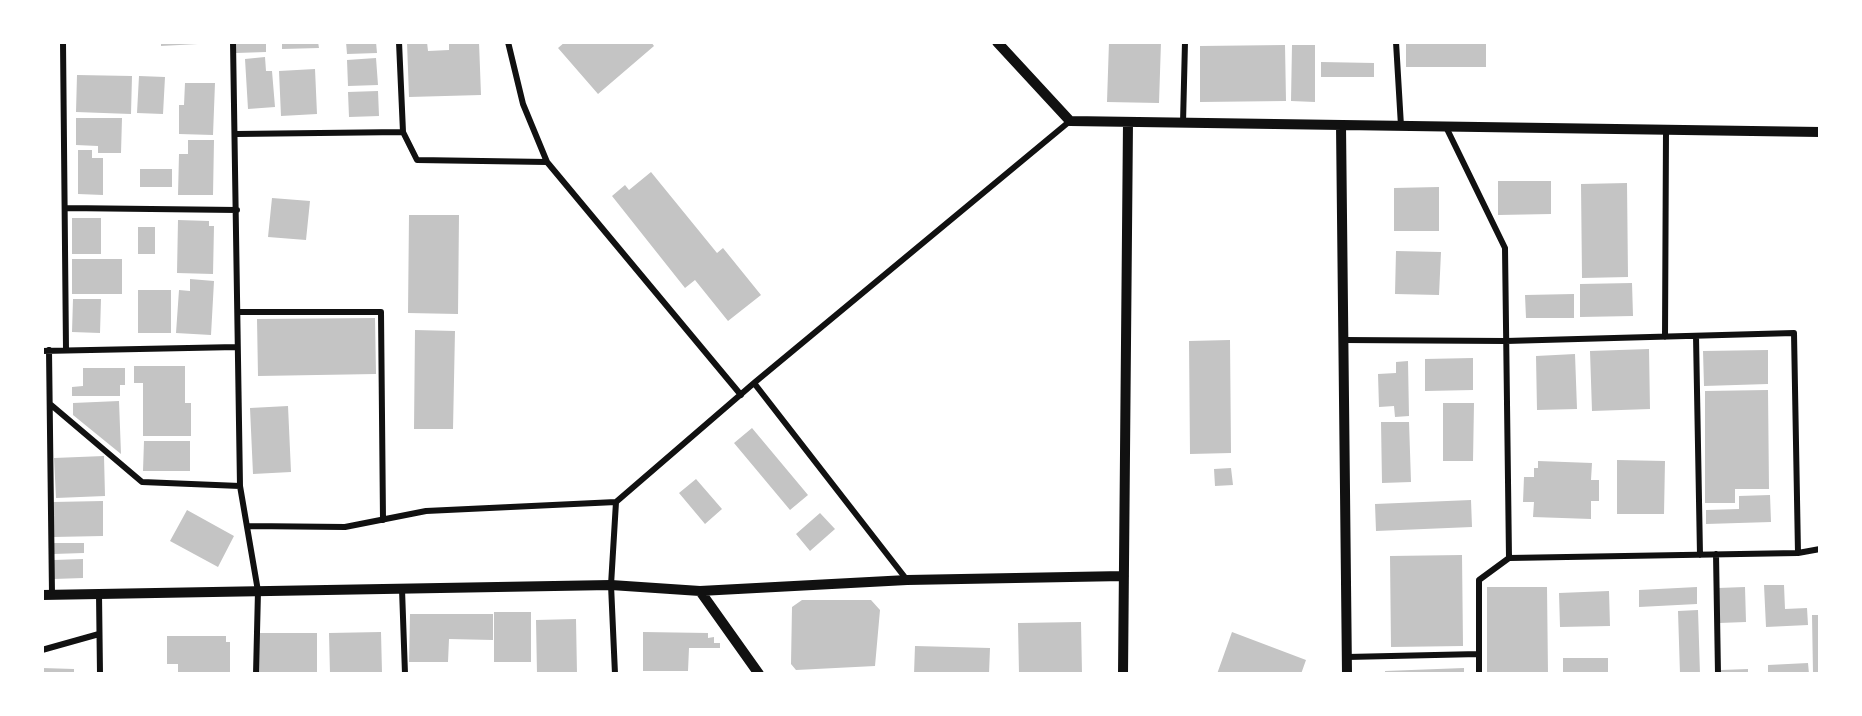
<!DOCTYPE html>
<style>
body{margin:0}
#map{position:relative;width:1862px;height:716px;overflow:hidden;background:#fff;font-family:"Sofia Sans Condensed",sans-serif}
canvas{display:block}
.frame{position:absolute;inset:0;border:44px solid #fff;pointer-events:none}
</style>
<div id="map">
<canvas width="1862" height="716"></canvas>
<div class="frame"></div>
</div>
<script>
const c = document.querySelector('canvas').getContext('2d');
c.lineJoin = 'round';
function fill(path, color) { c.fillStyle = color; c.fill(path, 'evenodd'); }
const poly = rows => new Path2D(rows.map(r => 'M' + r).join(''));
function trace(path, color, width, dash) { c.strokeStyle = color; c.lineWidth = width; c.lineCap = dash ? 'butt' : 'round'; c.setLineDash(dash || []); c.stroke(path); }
fill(poly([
 [161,42,198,42,198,44,161,46],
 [236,42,266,42,266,52,236,53],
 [282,42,318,42,319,48,282,49],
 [346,42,376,42,377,53,347,54],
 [407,42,427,42,428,51,449,50,449,42,479,42,481,95,409,97],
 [565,42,651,42,654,46,598,94,558,48],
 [1109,42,1161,42,1159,103,1107,102],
 [1486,42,1486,67,1406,67,1406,43],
 [1285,45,1286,101,1200,102,1200,46],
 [1292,45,1315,45,1315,102,1291,101],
 [265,57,266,71,272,71,275,107,248,109,245,59],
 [376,58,378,85,348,86,347,60],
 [1321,62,1374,63,1374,77,1321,77],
 [315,69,317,114,281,116,279,71],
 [77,75,132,76,131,114,76,112],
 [139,76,165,77,163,114,137,113],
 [185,83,215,83,213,135,179,134,179,105,184,105],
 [378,91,379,116,349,117,348,92],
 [76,118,122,118,121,153,98,153,98,146,76,145],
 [188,140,214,140,213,195,178,195,179,154,188,154],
 [78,150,92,150,92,158,103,158,103,195,78,194],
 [140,169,172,169,172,187,140,187],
 [651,172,717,253,723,248,761,295,728,321,695,280,685,288,612,196,625,185,629,190],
 [1498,181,1551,181,1551,214,1498,215],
 [1627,183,1628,277,1582,278,1581,184],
 [1439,187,1439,231,1394,231,1394,188],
 [272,198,310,201,306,240,268,237],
 [409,215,459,215,458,314,408,313],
 [72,218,101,218,101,254,72,254],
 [178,220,209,221,209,226,214,226,213,274,177,273],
 [138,227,155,227,155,254,138,254],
 [1396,251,1441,252,1439,295,1395,294],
 [72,259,122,259,122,294,72,294],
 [190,279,214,281,211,335,176,333,179,290,190,291],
 [1632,283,1633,316,1580,317,1580,284],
 [138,290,171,290,171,333,138,333],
 [1574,294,1574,318,1526,318,1525,295],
 [73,299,101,299,100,333,72,332],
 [375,318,376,374,258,376,257,319],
 [415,330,455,331,453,429,414,429],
 [1230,340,1231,453,1190,454,1189,341],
 [1649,349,1650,409,1592,411,1590,351],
 [1768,350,1768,384,1704,386,1703,351],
 [1575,354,1577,409,1537,410,1536,356],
 [1473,358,1473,390,1425,391,1425,359],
 [1408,361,1409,416,1395,417,1394,406,1379,407,1378,374,1396,373,1396,362],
 [134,366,185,366,185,403,191,403,191,436,143,436,143,383,134,383],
 [83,368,125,368,125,385,120,385,120,396,72,396,72,387,83,386],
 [1768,390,1769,489,1735,489,1735,503,1705,503,1705,391],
 [119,401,121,454,73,415,73,403],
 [1443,403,1474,403,1473,461,1443,461],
 [288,406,291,472,253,474,250,408],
 [1381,422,1409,422,1411,482,1382,483],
 [752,428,808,495,790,510,734,443],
 [144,441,190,441,190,471,143,471],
 [104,456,105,496,56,498,54,458],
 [1617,460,1665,461,1664,514,1617,514],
 [1538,461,1592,463,1591,480,1599,480,1599,501,1591,501,1591,519,1533,517,1534,502,1523,502,1524,477,1534,477,1534,468,1538,468],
 [1231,468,1233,485,1215,486,1214,469],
 [696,479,722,509,705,524,679,493],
 [1770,495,1771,522,1706,524,1706,510,1739,509,1739,496],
 [1471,500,1472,527,1376,531,1375,504],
 [103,501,103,536,53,537,53,502],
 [187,510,234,536,218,567,170,541],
 [820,513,835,529,810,551,796,534],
 [53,543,84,543,84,553,53,554],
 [1462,555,1463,646,1391,647,1390,556],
 [83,559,83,578,53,579,54,560],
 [1764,585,1784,585,1785,609,1807,608,1808,625,1766,627],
 [1487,587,1547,587,1548,674,1487,674],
 [1697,587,1697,604,1639,607,1639,590],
 [1745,587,1746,622,1719,623,1718,588],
 [1609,591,1610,626,1560,627,1559,593],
 [802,600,871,600,880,610,875,666,796,670,791,664,792,607],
 [1698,610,1700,674,1680,674,1678,611],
 [494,612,531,612,531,662,494,662],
 [410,614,493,614,493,640,449,639,448,662,409,662],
 [1812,615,1820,615,1820,674,1813,674],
 [576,619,577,674,537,674,536,620],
 [1081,622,1082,674,1019,674,1018,623],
 [381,632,382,673,330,674,329,633],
 [643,632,708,633,708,638,714,637,714,643,720,643,720,648,689,648,688,671,643,671],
 [1232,632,1306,660,1301,674,1217,674],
 [259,633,317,633,317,674,259,674],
 [167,636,226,636,226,642,230,642,230,673,178,673,178,664,167,664],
 [915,646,990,648,989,674,914,674],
 [1563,658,1608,658,1608,674,1563,674],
 [1808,663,1809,674,1768,674,1768,665],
 [42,668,74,669,74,674,42,674],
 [1464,668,1464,674,1385,674,1385,671],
 [1748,669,1748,674,1721,674,1721,670]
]), '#c4c4c4');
trace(poly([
 [63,42,66,350],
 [233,42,240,486,258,591,256,674],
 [399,42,403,132,417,160,547,162],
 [508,42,523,104,547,162,741,395],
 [1396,42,1401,126],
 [1183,123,1185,42],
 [1446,127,1505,248,1509,558],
 [236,134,403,132],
 [65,208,237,210],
 [238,312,381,312,383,520],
 [1696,336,1700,555],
 [1665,337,1666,130],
 [1344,340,1506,341,1794,333,1798,553],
 [49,350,52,594],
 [42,351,237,347],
 [754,383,907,580],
 [50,404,142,482,240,486],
 [247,526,345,527,426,511,616,502],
 [1716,554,1718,674],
 [402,589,405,674],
 [99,594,100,674],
 [42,650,99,634],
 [1347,657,1479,654],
 [615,674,611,585,616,502,754,383,1070,121],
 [1479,674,1479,580,1509,558,1798,553,1820,549]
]), '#111', 6);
trace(poly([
 [997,42,1070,121,1820,132],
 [1341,125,1347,674],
 [700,591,759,674],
 [42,595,611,585,700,591,907,580,1124,576],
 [1123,674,1128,122]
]), '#111', 10);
</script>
